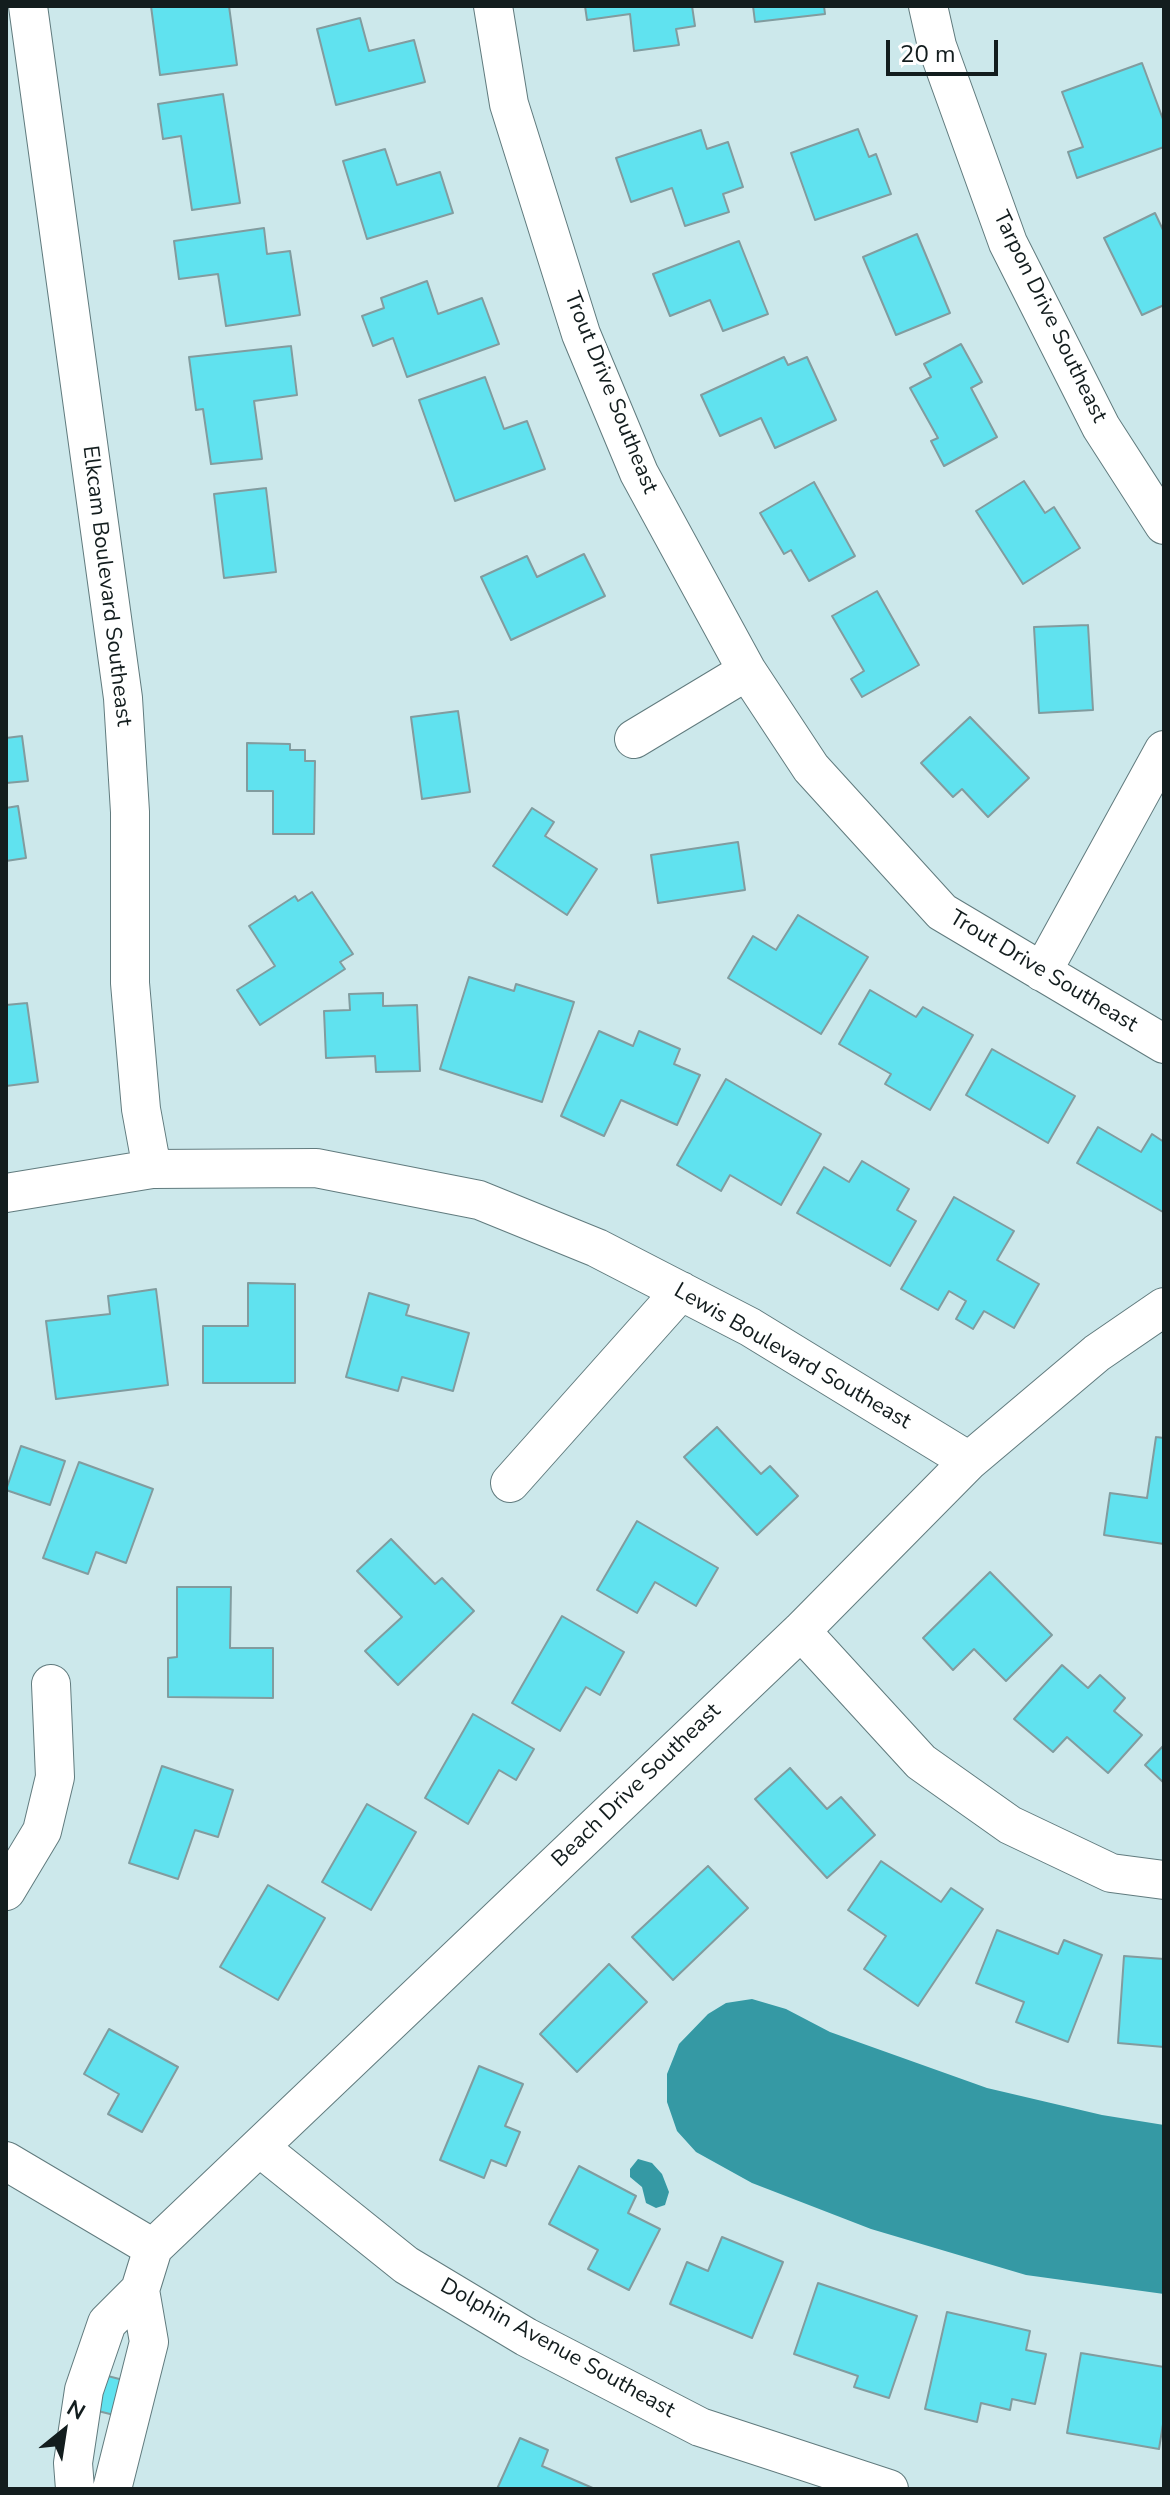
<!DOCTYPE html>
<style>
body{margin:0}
#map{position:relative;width:1170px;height:2495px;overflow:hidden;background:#cce8eb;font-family:"Nunito Sans",sans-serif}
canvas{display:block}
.frame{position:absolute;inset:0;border:8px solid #131d1e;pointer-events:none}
.north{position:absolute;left:24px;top:2391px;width:80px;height:80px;-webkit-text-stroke:6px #fff;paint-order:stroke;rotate:30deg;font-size:22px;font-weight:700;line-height:32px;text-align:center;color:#131d1e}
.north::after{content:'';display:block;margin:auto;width:28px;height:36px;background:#131d1e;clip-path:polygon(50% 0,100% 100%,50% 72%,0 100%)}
.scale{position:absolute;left:886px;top:40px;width:112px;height:36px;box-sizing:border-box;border:4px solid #131d1e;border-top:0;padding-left:10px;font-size:24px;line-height:28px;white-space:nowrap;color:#131d1e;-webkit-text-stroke:6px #fff;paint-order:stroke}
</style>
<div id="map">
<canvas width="1170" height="2495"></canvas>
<div class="frame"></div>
<div class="north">N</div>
<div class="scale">20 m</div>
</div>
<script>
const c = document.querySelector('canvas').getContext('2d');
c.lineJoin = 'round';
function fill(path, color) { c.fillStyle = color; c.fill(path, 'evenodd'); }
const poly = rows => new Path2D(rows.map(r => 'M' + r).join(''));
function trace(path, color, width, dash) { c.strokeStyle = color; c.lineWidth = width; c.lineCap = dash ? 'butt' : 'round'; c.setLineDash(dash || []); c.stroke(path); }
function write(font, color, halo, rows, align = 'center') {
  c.font = font + ' "Nunito Sans",sans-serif'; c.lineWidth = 8; c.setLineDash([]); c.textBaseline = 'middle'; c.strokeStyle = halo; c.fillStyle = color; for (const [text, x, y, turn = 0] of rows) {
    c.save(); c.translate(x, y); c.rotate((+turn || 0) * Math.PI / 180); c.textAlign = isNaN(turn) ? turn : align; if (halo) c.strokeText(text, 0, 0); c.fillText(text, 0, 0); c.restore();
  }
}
fill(poly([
 [752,1999,786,2009,830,2032,987,2088,1102,2115,1164,2125,1164,2294,1026,2275,871,2229,752,2183,696,2152,677,2131,667,2102,667,2074,679,2044,708,2014,726,2003],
 [638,2159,652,2163,662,2174,669,2192,665,2205,656,2208,646,2203,642,2187,630,2177,630,2169]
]), '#3599a4');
const building = poly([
 [151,6,229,6,237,65,160,75,151,6],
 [585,6,692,6,695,26,676,29,679,45,634,51,630,14,587,20,585,6],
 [753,6,824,6,825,14,755,22,753,6],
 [360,18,369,51,414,40,425,82,336,105,317,29,360,18],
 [1142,63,1164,122,1164,147,1077,178,1068,152,1083,147,1062,92,1142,63],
 [223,94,240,203,192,210,181,136,163,139,158,104,223,94],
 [858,129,869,157,876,154,891,194,815,220,791,153,858,129],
 [701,130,707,149,728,142,743,187,723,194,729,212,685,226,672,188,631,202,616,158,701,130],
 [385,149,397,185,440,172,453,213,367,239,343,161,385,149],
 [1155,213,1164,232,1164,305,1142,315,1104,238,1155,213],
 [264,228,267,254,290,251,300,315,226,326,218,274,179,279,174,241,264,228],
 [917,234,950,313,896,335,863,257,917,234],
 [739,241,768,314,723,331,710,300,670,316,653,274,739,241],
 [427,281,438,314,482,298,499,344,407,377,393,338,373,346,362,316,384,308,381,298,427,281],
 [961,344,982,382,971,388,997,437,944,466,931,441,938,438,910,388,931,377,924,364,961,344],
 [291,346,297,395,254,401,262,459,211,464,203,409,196,410,189,357,291,346],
 [784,357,788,365,807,357,836,420,775,448,761,418,720,436,701,395,784,357],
 [485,377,504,429,527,421,545,469,455,501,419,400,485,377],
 [1024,481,1045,513,1054,507,1080,548,1023,584,976,511,1024,481],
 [814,482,855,556,809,581,791,550,784,554,760,513,814,482],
 [266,488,276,572,224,578,214,494,266,488],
 [584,554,605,596,511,640,481,577,527,556,537,577,584,554],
 [877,591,919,665,862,697,851,679,864,671,832,616,877,591],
 [1088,625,1093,710,1039,713,1034,627,1088,625],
 [458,711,470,792,422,799,411,717,458,711],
 [970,717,1029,778,988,817,962,789,953,797,921,763,970,717],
 [22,736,28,781,6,783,6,738,22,736],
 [247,743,290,744,290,750,305,750,305,761,315,761,314,834,273,834,273,791,247,791,247,743],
 [18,806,26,858,6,861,6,808,18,806],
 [532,808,554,822,545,836,597,869,567,915,493,866,532,808],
 [738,842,745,890,658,903,651,855,738,842],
 [312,892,353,954,340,962,345,969,260,1025,237,990,275,966,249,926,295,896,298,901,312,892],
 [798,915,868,957,821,1034,728,978,753,936,776,950,798,915],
 [469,977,514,991,516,984,574,1002,542,1102,440,1069,469,977],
 [870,990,916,1017,923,1007,973,1035,930,1110,885,1084,891,1074,839,1044,870,990],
 [383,993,383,1006,417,1005,420,1071,376,1072,375,1056,326,1058,324,1011,350,1010,349,994,383,993],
 [27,1003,38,1082,6,1086,6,1005,27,1003],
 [599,1031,633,1046,639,1031,680,1049,674,1064,700,1075,677,1125,621,1100,604,1136,561,1116,599,1031],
 [992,1049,1075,1096,1048,1143,966,1095,992,1049],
 [726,1079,821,1134,781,1205,730,1175,721,1191,677,1165,726,1079],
 [1098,1127,1141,1152,1152,1134,1164,1142,1163,1212,1077,1163,1098,1127],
 [862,1161,909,1189,897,1210,916,1221,890,1266,797,1213,824,1167,849,1182,862,1161],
 [954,1197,1014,1231,997,1260,1039,1284,1014,1328,984,1311,973,1329,956,1319,966,1301,949,1291,938,1310,901,1289,954,1197],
 [248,1283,295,1284,295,1383,203,1383,203,1326,248,1326,248,1283],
 [156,1289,168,1385,56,1399,46,1321,110,1314,108,1296,156,1289],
 [369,1293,409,1305,406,1315,469,1333,453,1391,402,1377,398,1391,346,1377,369,1293],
 [717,1427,761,1474,770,1466,798,1496,757,1535,684,1457,717,1427],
 [1156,1437,1164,1438,1164,1544,1104,1535,1110,1493,1147,1498,1156,1437],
 [21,1446,65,1461,50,1505,6,1490,21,1446],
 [79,1462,153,1489,126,1563,96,1552,88,1574,43,1558,79,1462],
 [637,1521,718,1568,696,1606,655,1582,637,1613,597,1590,637,1521],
 [391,1539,435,1584,442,1578,474,1611,398,1685,365,1651,402,1617,357,1571,391,1539],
 [990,1572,1052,1635,1006,1681,974,1649,953,1670,923,1638,990,1572],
 [177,1587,231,1587,230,1648,273,1648,273,1698,168,1697,168,1658,177,1657,177,1587],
 [562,1616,624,1652,600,1695,586,1687,560,1731,512,1703,562,1616],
 [1062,1665,1088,1688,1100,1675,1125,1698,1114,1711,1142,1735,1108,1773,1067,1737,1053,1752,1014,1719,1062,1665],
 [473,1714,534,1749,516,1780,499,1770,468,1824,425,1798,473,1714],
 [1164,1745,1164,1783,1145,1765,1164,1745],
 [162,1766,233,1790,218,1837,195,1830,178,1879,129,1863,162,1766],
 [790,1768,827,1809,841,1797,875,1835,827,1878,755,1799,790,1768],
 [367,1804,416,1832,371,1910,322,1882,367,1804],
 [881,1861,941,1902,951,1888,983,1909,918,2006,864,1969,886,1936,848,1910,881,1861],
 [708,1866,748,1908,673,1980,632,1937,708,1866],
 [268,1885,325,1918,278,2000,220,1967,268,1885],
 [997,1930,1058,1954,1064,1940,1102,1955,1068,2042,1016,2022,1024,2002,976,1983,997,1930],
 [1124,1956,1164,1959,1164,2047,1118,2043,1124,1956],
 [609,1964,647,2002,577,2072,540,2034,609,1964],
 [109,2029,178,2067,142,2132,108,2114,119,2094,84,2074,109,2029],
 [479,2066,523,2084,505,2126,520,2132,506,2166,491,2160,484,2178,440,2160,479,2066],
 [579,2166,636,2196,628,2213,660,2229,629,2290,588,2269,598,2250,549,2224,579,2166],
 [722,2237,783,2262,752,2338,670,2304,687,2262,708,2271,722,2237],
 [818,2283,917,2316,889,2398,854,2387,858,2376,794,2354,818,2283],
 [947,2312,1030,2331,1026,2350,1046,2354,1035,2404,1012,2399,1010,2410,981,2403,977,2422,925,2409,947,2312],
 [1081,2353,1164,2367,1164,2418,1159,2449,1067,2433,1081,2353],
 [104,2375,127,2381,118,2416,94,2410,104,2375],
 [520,2438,548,2450,542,2466,595,2489,497,2489,520,2438]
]);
fill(building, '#60e2ef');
trace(building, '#819c9f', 2);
const minor = poly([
 [28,6,123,698,130,812,130,983,141,1109,152,1169],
 [493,6,509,104,581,334,639,473,747,671,811,768,942,912,1164,1044],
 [928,6,937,46,1008,243,1101,427,1164,525],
 [634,739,747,671],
 [1042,972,1164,750],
 [6,1193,152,1169,316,1168,479,1200,597,1248,750,1327,969,1461],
 [510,1483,681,1291],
 [801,1631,921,1762,1010,1825,1111,1873,1164,1880],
 [6,1891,42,1831,55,1777,51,1684],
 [259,2147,406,2265,526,2337,700,2427,889,2489],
 [6,2161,153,2248],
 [75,2489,73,2463,84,2390,107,2323,140,2290],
 [112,2489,149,2342,140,2290,153,2248,801,1631,969,1461,1097,1353,1164,1307]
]);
trace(minor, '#617b7e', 40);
trace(minor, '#fff', 38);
write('22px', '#131d1e', '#fff', [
 ["Tarpon Drive Southeast",1049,317,64],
 ["Trout Drive Southeast",610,393,68],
 ["Elkcam Boulevard Southeast",106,586,83],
 ["Trout Drive Southeast",1043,972,31],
 ["Lewis Boulevard Southeast",792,1357,30],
 ["Beach Drive Southeast",637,1786,-44],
 ["Dolphin Avenue Southeast",557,2349,29]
]);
</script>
